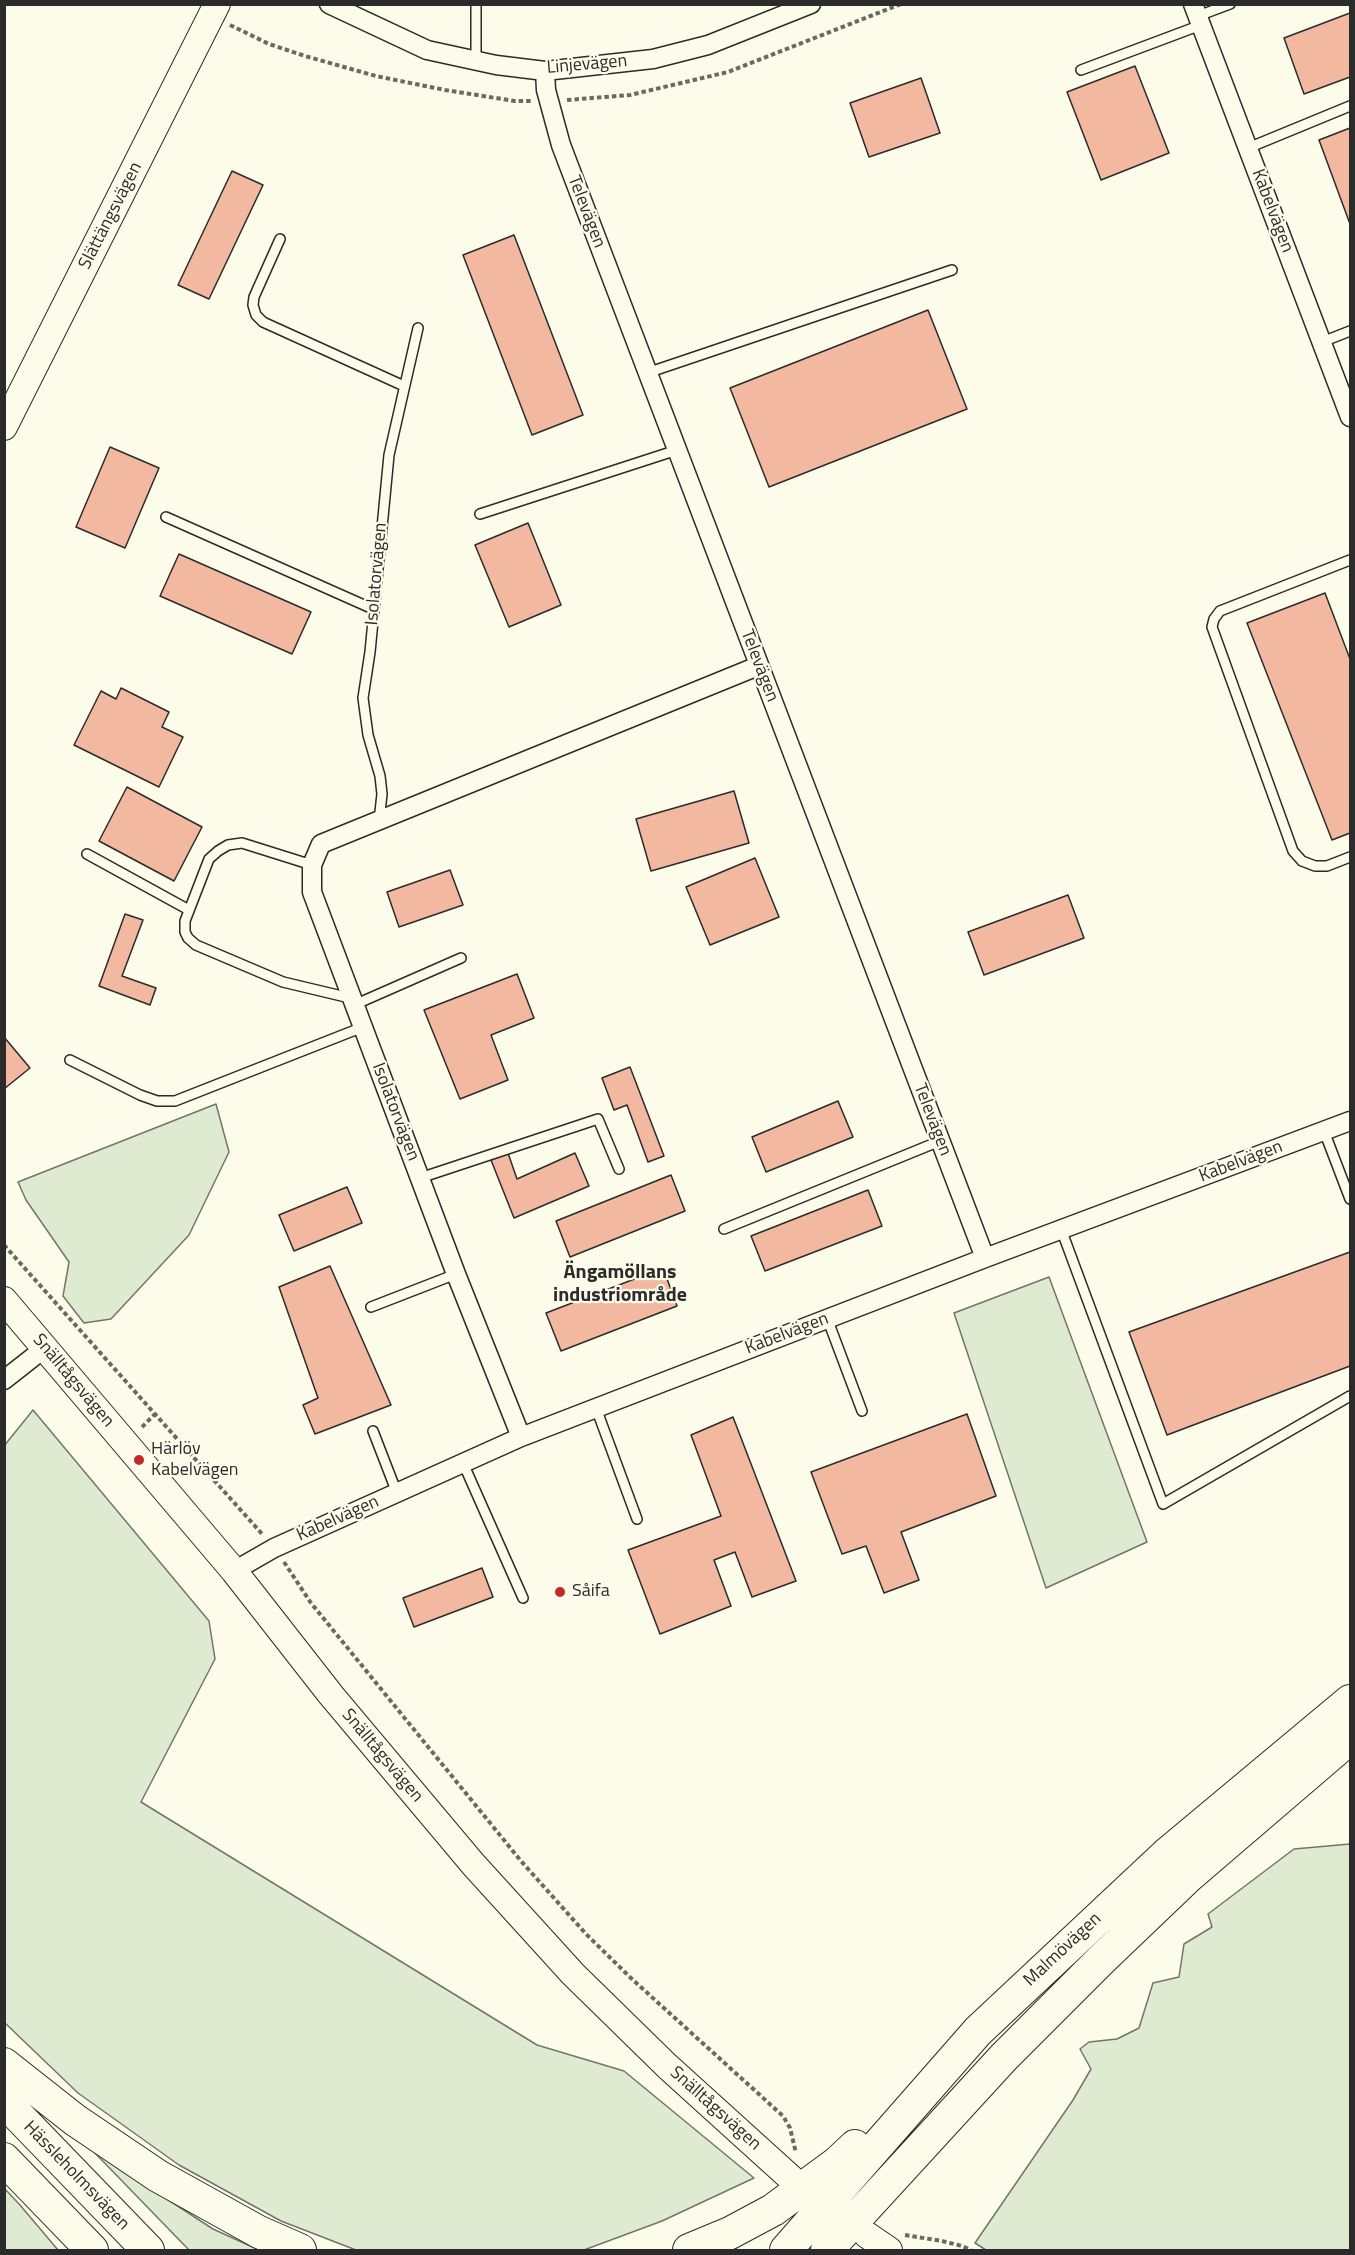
<!DOCTYPE html>
<meta charset="utf-8">
<style>
body{margin:0}
#map{position:relative;width:1355px;height:2255px;overflow:hidden;background:#fdfbea;font-family:"Titillium Web",sans-serif}
canvas{display:block}
.frame{position:absolute;inset:0;border:6px solid #2b2b2b;pointer-events:none}
</style>
<div id="map">
<canvas width="1355" height="2255"></canvas>
<div class="frame"></div>
</div>
<script>
const c = document.querySelector('canvas').getContext('2d');
c.lineJoin = 'round';
function fill(path, color) { c.fillStyle = color; c.fill(path, 'evenodd'); }
const poly = rows => new Path2D(rows.map(r => 'M' + r).join(''));
function trace(path, color, width, dash) { c.strokeStyle = color; c.lineWidth = width; c.lineCap = dash ? 'butt' : 'round'; c.setLineDash(dash || []); c.stroke(path); }
function write(font, color, halo, rows, align = 'center') {
  c.font = font + ' "Titillium Web",sans-serif'; c.lineWidth = 4.5; c.setLineDash([]); c.textBaseline = 'middle'; c.strokeStyle = halo; c.fillStyle = color; for (const [text, x, y, turn = 0] of rows) {
    c.save(); c.translate(x, y); c.rotate((+turn || 0) * Math.PI / 180); c.textAlign = isNaN(turn) ? turn : align; if (halo) c.strokeText(text, 0, 0); c.fillText(text, 0, 0); c.restore();
  }
}
const green = poly([
 [216,1104,229,1152,189,1235,111,1319,84,1323,63,1296,69,1262,26,1200,18,1182,216,1104],
 [1049,1277,1147,1542,1046,1588,954,1313,1049,1277],
 [33,1410,209,1621,215,1659,141,1802,537,2045,624,2071,754,2178,662,2221,584,2250,356,2250,281,2221,179,2165,78,2093,5,2023,4,1446,33,1410],
 [1350,1844,1350,2250,986,2250,975,2243,1073,2100,1091,2069,1080,2049,1089,2042,1117,2039,1139,2028,1153,1983,1179,1977,1184,1944,1212,1927,1208,1914,1294,1849,1350,1844],
 [93,2151,213,2229,259,2250,189,2250,93,2151],
 [5,2189,20,2205,58,2250,5,2250,5,2189]
]);
fill(green, '#deebd1');
trace(green, '#74746e', 1.5);
const building = poly([
 [1350,13,1350,77,1304,94,1284,38,1350,13],
 [1135,66,1169,153,1101,180,1067,92,1135,66],
 [921,78,940,133,869,157,850,103,921,78],
 [1350,128,1350,224,1319,140,1350,128],
 [232,171,263,185,209,299,178,285,232,171],
 [514,235,583,415,532,435,463,255,514,235],
 [928,310,967,409,769,487,730,388,928,310],
 [110,447,159,468,125,548,76,527,110,447],
 [528,523,561,605,509,627,475,545,528,523],
 [179,554,311,612,292,654,160,596,179,554],
 [1325,593,1350,659,1350,833,1332,840,1247,623,1325,593],
 [121,688,169,712,162,727,183,737,159,787,74,745,101,691,116,699,121,688],
 [127,787,202,827,174,881,99,841,127,787],
 [734,791,749,843,651,871,636,819,734,791],
 [755,858,779,917,710,945,686,887,755,858],
 [450,870,463,905,399,927,387,892,450,870],
 [1068,895,1084,938,984,975,968,932,1068,895],
 [125,914,143,920,122,976,156,988,150,1005,99,986,125,914],
 [517,974,534,1018,491,1035,508,1080,460,1099,424,1010,517,974],
 [4,1037,30,1068,4,1089,4,1037],
 [630,1067,664,1156,648,1162,627,1105,614,1110,602,1078,630,1067],
 [838,1101,853,1137,766,1172,752,1137,838,1101],
 [508,1153,517,1179,575,1153,589,1186,514,1218,491,1160,508,1153],
 [671,1175,685,1211,570,1257,556,1221,671,1175],
 [347,1187,362,1223,294,1251,279,1215,347,1187],
 [868,1190,882,1226,765,1271,751,1236,868,1190],
 [1350,1252,1350,1366,1167,1435,1129,1332,1350,1252],
 [330,1266,391,1405,315,1434,303,1405,318,1398,279,1287,330,1266],
 [663,1268,677,1306,561,1351,546,1313,663,1268],
 [967,1414,996,1496,901,1532,919,1580,884,1593,866,1546,842,1554,811,1472,967,1414],
 [733,1417,796,1581,752,1597,735,1552,714,1560,731,1606,660,1634,628,1550,721,1516,691,1435,733,1417],
 [482,1568,493,1597,414,1627,403,1598,482,1568]
]);
fill(building, '#f2b8a0');
trace(building, '#2b2b2b', 1.5);
const lane = poly([
 [1198,16,1230,4],
 [476,62,476,4],
 [1081,70,1201,25],
 [1248,148,1350,106],
 [280,239,254,297,253,305,256,315,263,322,404,386],
 [1322,342,1350,331],
 [647,373,952,270],
 [480,514,677,450],
 [166,517,373,609],
 [1350,560,1220,611,1214,619,1212,627,1293,851,1302,861,1315,866,1327,866,1350,857],
 [379,821,382,794,380,776,368,735,363,698,370,652,389,455,418,328],
 [87,854,189,910],
 [312,865,242,843,228,845,218,851,209,859,185,921,185,932,188,938,196,945,283,982,350,998],
 [354,1005,461,958],
 [70,1060,140,1095,157,1101,175,1101,363,1027],
 [1324,1131,1350,1199],
 [420,1178,598,1119,619,1169],
 [724,1229,940,1141],
 [1061,1229,1163,1504,1350,1396],
 [371,1307,456,1274],
 [827,1318,862,1411],
 [596,1408,637,1519],
 [373,1431,397,1493],
 [463,1463,523,1598]
]);
const street = poly([
 [329,4,427,50,496,65,545,71,653,59,708,45,811,4],
 [1193,4,1350,417],
 [545,71,546,90,561,145,985,1258],
 [4,1380,46,1347],
 [521,1437,456,1274,312,892,312,865,321,844,758,666],
 [234,1571,274,1548,521,1437,985,1258,1350,1121]
]);
const secondary = poly([
 [4,427,217,4],
 [4,1300,234,1571,331,1695,473,1864,573,1974,667,2066,794,2181],
 [867,2235,889,2250]
]);
const highway = poly([
 [4,2064,75,2120,158,2176,259,2232,300,2250],
 [4,2101,148,2250],
 [4,2159,92,2250],
 [689,2250,730,2233,773,2210,837,2163,855,2146],
 [786,2250,978,2031,1169,1852,1350,1701],
 [827,2250,1004,2057,1100,1961,1190,1875,1350,1738]
]);
trace(lane, '#2b2b2b', 12);
trace(street, '#2b2b2b', 21);
trace(secondary, '#2b2b2b', 28);
trace(highway, '#2b2b2b', 34);
trace(poly([
 [230,25,269,44,305,56,376,76,445,90,515,101,532,101],
 [567,100,630,95,728,72,901,4],
 [4,1245,263,1535],
 [142,1427,155,1414],
 [284,1562,311,1603,521,1861,586,1934,633,1980,783,2116,790,2128,796,2153],
 [905,2235,942,2241,962,2246,971,2250]
]), '#6a6964', 4, [4.5, 3]);
trace(lane, '#fdfbea', 9);
trace(street, '#fdfbea', 18);
trace(secondary, '#fdfbea', 26);
trace(highway, '#fdfbea', 32);
for (const [x, y, r, color] of [
 [139,1460,6,"#c62828"],
 [560,1592,6,"#c62828"]
]) { const dot = new Path2D(); dot.arc(x, y, r, 0, 2 * Math.PI); c.fillStyle = color; c.fill(dot); trace(dot, '#fdfbea', 2); }
write('18px', '#2b2b2b', '#fdfbea', [
 ["Linjevägen",587,65,-5],
 ["Kabelvägen",1272,211,69],
 ["Televägen",586,212,69],
 ["Slättängsvägen",111,216,-63],
 ["Isolatorvägen",377,574,-85],
 ["Televägen",759,666,69],
 ["Isolatorvägen",395,1112,69],
 ["Televägen",932,1120,69],
 ["Kabelvägen",1241,1162,-21],
 ["Kabelvägen",787,1334,-21],
 ["Snälltågsvägen",73,1381,50],
 ["Kabelvägen",338,1519,-24],
 ["Snälltågsvägen",382,1756,50],
 ["Malmövägen",1063,1950,-43],
 ["Snälltågsvägen",715,2109,42],
 ["Hässleholmsvägen",76,2176,46]
]);
write('18px', '#2b2b2b', '#fdfbea', [
 ["Härlöv",151,1450],
 ["Kabelvägen",151,1471],
 ["Såifa",572,1592]
], 'left');
write('bold 20px', '#2b2b2b', '#fdfbea', [
 ["Ängamöllans",620,1273],
 ["industriområde",620,1296]
]);
</script>
